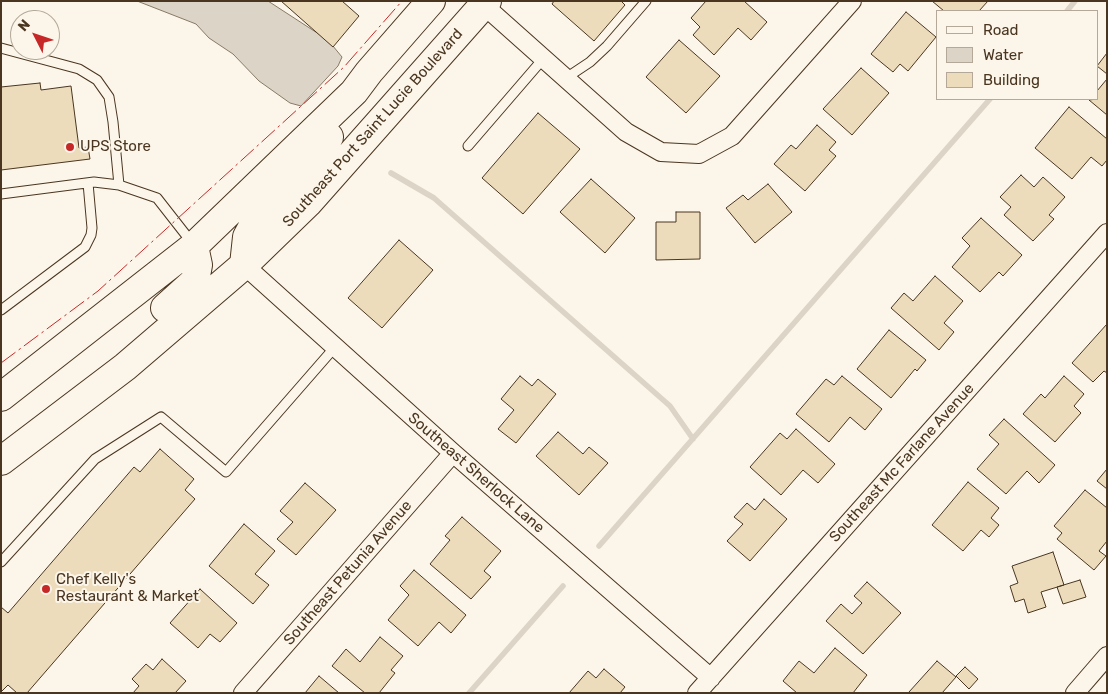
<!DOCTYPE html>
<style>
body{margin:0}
#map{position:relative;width:1108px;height:694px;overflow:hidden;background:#fbf6e9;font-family:Rubik,sans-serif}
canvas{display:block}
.frame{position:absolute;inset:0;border:2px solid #4a3520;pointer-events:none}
.legend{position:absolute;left:936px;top:10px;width:162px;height:90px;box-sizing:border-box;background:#fbf6e9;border:1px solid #b4a999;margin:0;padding:6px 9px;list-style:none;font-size:15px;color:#4a3520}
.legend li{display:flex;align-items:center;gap:10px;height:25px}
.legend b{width:25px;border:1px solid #b4a999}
.north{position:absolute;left:10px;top:10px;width:50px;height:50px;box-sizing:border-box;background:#fbf6e9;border:1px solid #b4a999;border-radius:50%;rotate:311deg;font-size:14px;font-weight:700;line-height:20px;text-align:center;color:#4a3520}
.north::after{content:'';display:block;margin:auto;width:18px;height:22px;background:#c62828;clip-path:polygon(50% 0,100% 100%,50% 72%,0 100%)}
</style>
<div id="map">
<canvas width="1108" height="694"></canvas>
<div class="frame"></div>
<ul class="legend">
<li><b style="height:6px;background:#fbf6e9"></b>Road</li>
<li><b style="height:14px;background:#dcd4c6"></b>Water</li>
<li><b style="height:14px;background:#ecdcbc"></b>Building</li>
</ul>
<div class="north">N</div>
</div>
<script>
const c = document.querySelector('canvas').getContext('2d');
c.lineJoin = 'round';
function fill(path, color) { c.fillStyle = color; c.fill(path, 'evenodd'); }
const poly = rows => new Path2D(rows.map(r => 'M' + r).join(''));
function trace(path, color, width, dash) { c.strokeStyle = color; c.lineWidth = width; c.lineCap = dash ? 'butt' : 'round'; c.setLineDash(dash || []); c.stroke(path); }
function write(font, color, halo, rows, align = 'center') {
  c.font = font + ' Rubik,sans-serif'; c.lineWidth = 4; c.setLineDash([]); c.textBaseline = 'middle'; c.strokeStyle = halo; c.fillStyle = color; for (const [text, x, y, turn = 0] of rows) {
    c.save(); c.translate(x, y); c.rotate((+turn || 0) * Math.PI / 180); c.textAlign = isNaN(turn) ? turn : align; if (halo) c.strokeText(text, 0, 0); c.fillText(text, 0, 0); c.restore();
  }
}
const water = poly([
 [137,1,268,1,328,40,342,57,338,66,301,106,290,103,259,81,233,54,209,38,196,24,137,1]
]);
fill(water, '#dcd4c6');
trace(water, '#887966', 1);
trace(poly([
 [1067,11,1075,1],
 [391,173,434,198,670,406,693,439],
 [599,546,990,99],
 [469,693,563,586]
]), '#dcd4c6', 5.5);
const building = poly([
 [281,1,342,1,359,16,333,47,281,1],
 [554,1,621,1,625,5,594,41,552,4,554,1],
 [706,1,744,1,767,22,751,40,738,28,714,55,693,35,700,27,691,18,706,1],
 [932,1,988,1,979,11,944,11,932,1],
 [906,12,936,37,908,71,900,64,893,72,871,54,906,12],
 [679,40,720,76,686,113,646,77,679,40],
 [1107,53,1107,74,1097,66,1107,53],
 [861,68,889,93,852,135,823,109,861,68],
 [1107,79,1107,115,1089,100,1097,99,1097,91,1107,79],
 [40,83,41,90,71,86,79,148,88,147,90,159,1,170,1,87,40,83],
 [1069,107,1107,139,1107,160,1102,166,1091,157,1072,179,1035,148,1069,107],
 [538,113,580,149,523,214,482,178,538,113],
 [817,125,836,142,829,150,836,156,805,191,774,164,791,145,796,149,817,125],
 [1021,175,1034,187,1043,177,1065,197,1049,215,1054,219,1033,241,1004,215,1011,207,1000,197,1021,175],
 [591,179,635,218,605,253,560,212,591,179],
 [768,184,792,212,755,243,726,208,743,195,748,200,768,184],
 [676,212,700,212,700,259,656,260,656,222,676,222,676,212],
 [981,218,1022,255,1003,276,999,272,980,292,952,267,970,246,962,238,981,218],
 [399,240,433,270,382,328,348,298,399,240],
 [935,276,963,301,944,323,954,332,939,350,891,308,904,293,913,301,935,276],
 [1107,324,1107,373,1104,371,1093,382,1072,363,1107,324],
 [889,330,926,360,917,371,915,369,891,398,857,369,889,330],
 [520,376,532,386,538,379,556,394,516,443,498,429,514,410,501,399,520,376],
 [842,376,882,409,865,430,850,417,829,442,796,414,826,379,834,385,842,376],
 [1064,376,1084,394,1074,406,1081,413,1055,442,1023,414,1041,394,1045,398,1064,376],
 [1004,419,1055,465,1039,483,1027,471,1006,494,977,469,999,444,989,435,1004,419],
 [796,429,835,464,818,483,803,470,781,495,750,467,780,433,787,439,796,429],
 [558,432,583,454,589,447,608,463,579,495,536,456,558,432],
 [160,449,194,479,185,490,195,499,27,693,17,693,8,685,1,692,1,607,8,613,134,467,140,472,160,449],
 [1107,469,1107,489,1097,481,1107,469],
 [968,482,999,508,991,518,999,525,989,537,981,530,963,551,932,525,968,482],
 [305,483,336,510,296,555,277,539,293,522,280,511,305,483],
 [1085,490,1107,508,1107,541,1099,551,1106,556,1094,570,1057,539,1062,533,1054,526,1085,490],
 [764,499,787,519,750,561,727,541,743,524,734,517,747,503,755,510,764,499],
 [462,517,501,551,484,571,491,577,471,599,430,564,450,540,445,536,462,517],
 [244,524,275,551,255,574,269,585,253,604,209,566,244,524],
 [1053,552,1064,585,1041,592,1046,607,1028,613,1024,599,1015,602,1010,586,1018,583,1012,566,1053,552],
 [414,570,466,615,451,633,439,622,418,646,388,620,409,595,400,586,414,570],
 [1080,580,1086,597,1063,604,1057,587,1080,580],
 [867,582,901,613,863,654,826,621,841,604,852,614,862,603,854,596,867,582],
 [200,589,237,623,220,642,210,634,198,648,170,623,200,589],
 [380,637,403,656,391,670,395,673,379,693,365,693,332,666,346,649,360,662,380,637],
 [835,648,867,675,853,693,797,693,783,681,799,661,814,673,835,648],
 [162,659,186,681,175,693,133,693,139,686,132,679,146,664,153,670,162,659],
 [937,661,956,677,942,693,911,693,909,692,937,661],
 [965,667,978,679,969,689,956,676,965,667],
 [604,669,625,687,620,693,569,693,588,671,596,678,604,669],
 [319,676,339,693,305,693,319,676]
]);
fill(building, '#ecdcbc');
trace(building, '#4a3520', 1);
const lane = poly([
 [1,48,79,69,97,80,109,97,113,122,119,185],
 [566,78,590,62,607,46,646,1],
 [468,146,543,59],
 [1,194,94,182,119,185,157,198,193,244],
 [1,310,85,247,91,235,92,228,88,183],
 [1,562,95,459,161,417,226,472,335,347]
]);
const street = poly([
 [479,1,626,132,661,152,699,154,732,136,852,1],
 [244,265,453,453,711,678],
 [243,693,453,453],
 [697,693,1107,233],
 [1075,693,1107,656]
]);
const primary = poly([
 [244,265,247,237,260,213,292,180,325,144,329,137],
 [165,308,195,281,198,265,194,246],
 [1,397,194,246,354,92,369,72,431,1],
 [1,461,125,367,244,265,308,203,487,1]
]);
trace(lane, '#4a3520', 11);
trace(street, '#4a3520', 20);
trace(primary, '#4a3520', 30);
trace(lane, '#fbf6e9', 9);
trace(street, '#fbf6e9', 18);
trace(primary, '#fbf6e9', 28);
trace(poly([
 [1,363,98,291,344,67,402,1]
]), '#c62828', 1, [18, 4, 2.5, 4]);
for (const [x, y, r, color] of [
 [70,147,5,"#c62828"],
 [46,589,5,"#c62828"]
]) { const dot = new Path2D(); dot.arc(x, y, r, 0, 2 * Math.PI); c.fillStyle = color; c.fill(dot); trace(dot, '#fbf6e9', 2); }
write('15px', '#4a3520', '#fbf6e9', [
 ["Southeast Port Saint Lucie Boulevard",373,128,-48],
 ["Southeast Mc Farlane Avenue",902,463,-48],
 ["Southeast Sherlock Lane",476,473,41],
 ["Southeast Petunia Avenue",348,573,-49]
]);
write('15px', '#4a3520', '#fbf6e9', [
 ["UPS Store",80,147],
 ["Chef Kelly's",56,580],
 ["Restaurant & Market",56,597]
], 'left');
</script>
